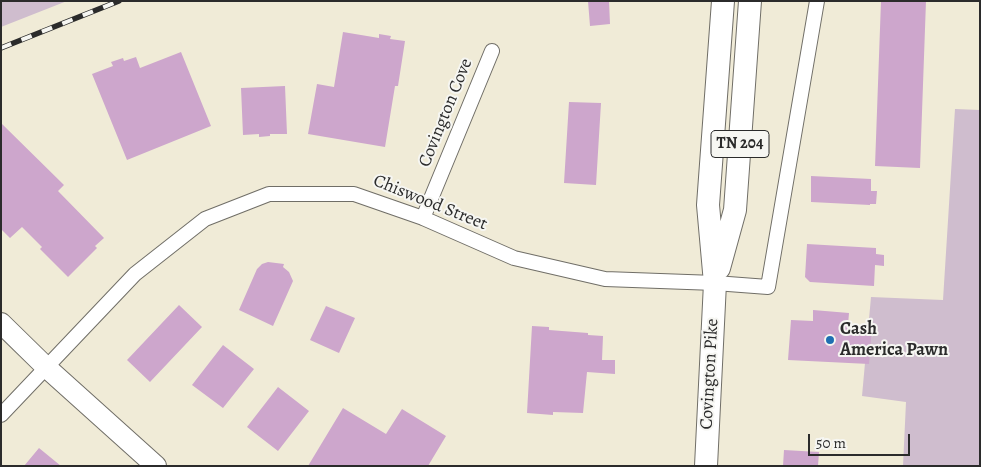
<!DOCTYPE html>
<style>
body{margin:0}
#map{position:relative;width:981px;height:467px;overflow:hidden;background:#f0ebd7;font-family:Alegreya,serif}
canvas{display:block}
.frame{position:absolute;inset:0;border:2px solid #2b2b2b;pointer-events:none}
.scale{position:absolute;left:808px;top:434px;width:102px;height:22px;box-sizing:border-box;border:2px solid #2b2b2b;border-top:0;padding-left:6px;font-size:15px;line-height:18px;white-space:nowrap;color:#2b2b2b;-webkit-text-stroke:4px #f6f6f2;paint-order:stroke}
</style>
<div id="map">
<canvas width="981" height="467"></canvas>
<div class="frame"></div>
<div class="scale">50 m</div>
</div>
<script>
const c = document.querySelector('canvas').getContext('2d');
c.lineJoin = 'round';
function fill(path, color) { c.fillStyle = color; c.fill(path, 'evenodd'); }
const poly = rows => new Path2D(rows.map(r => 'M' + r).join(''));
function trace(path, color, width, dash) { c.strokeStyle = color; c.lineWidth = width; c.lineCap = dash ? 'butt' : 'round'; c.setLineDash(dash || []); c.stroke(path); }
function write(font, color, halo, rows, align = 'center') {
  c.font = font + ' Alegreya,serif'; c.lineWidth = 4; c.setLineDash([]); c.textBaseline = 'middle'; c.strokeStyle = halo; c.fillStyle = color; for (const [text, x, y, turn = 0] of rows) {
    c.save(); c.translate(x, y); c.rotate((+turn || 0) * Math.PI / 180); c.textAlign = isNaN(turn) ? turn : align; if (halo) c.strokeText(text, 0, 0); c.fillText(text, 0, 0); c.restore();
  }
}
fill(poly([
 [1,1,67,1,1,27],
 [955,109,980,110,980,466,903,466,906,402,862,396,871,297,943,300]
]), '#cfbdce');
fill(poly([
 [588,1,609,1,610,24,590,26],
 [881,1,926,1,920,168,875,166],
 [343,32,379,38,379,34,391,36,390,39,405,41,398,86,395,86,385,147,308,134,317,84,334,87],
 [181,52,211,126,127,160,92,74,113,66,111,62,123,58,124,61,136,57,140,68],
 [285,86,287,134,270,134,270,136,259,137,259,134,243,135,241,88],
 [569,102,601,103,596,185,564,183],
 [1,123,64,185,58,191,104,238,95,246,97,248,68,277,40,249,42,247,22,227,10,238,1,229],
 [811,176,871,179,871,191,877,191,876,204,870,204,870,205,811,202],
 [807,244,876,248,876,254,884,255,884,266,875,265,874,286,810,282,805,277],
 [268,262,284,264,283,267,289,272,293,281,273,326,239,310,257,269,262,264],
 [179,305,202,327,150,382,127,360],
 [326,306,355,318,339,353,310,340],
 [813,310,849,313,848,325,872,326,869,364,788,360,791,320,813,321],
 [532,326,549,327,549,330,588,333,588,335,603,336,602,360,615,360,615,374,587,372,583,413,553,412,553,415,527,413],
 [223,345,254,369,223,408,192,385],
 [278,387,309,411,278,451,247,427],
 [343,408,386,434,402,409,446,436,428,466,308,466],
 [39,448,61,466,24,466],
 [784,450,819,452,818,466,783,466]
]), '#cda6cc');
const street = poly([
 [423,218,492,51],
 [1,415,135,274,205,219,269,194,354,194,423,218,514,258,605,279,715,283,768,287,817,1]
]);
const secondary = poly([
 [1,323,47,368,156,466]
]);
const primary = poly([
 [719,268,735,210,750,1],
 [706,466,715,283,708,205,723,1]
]);
trace(street, '#706e67', 16);
trace(secondary, '#706e67', 22);
trace(primary, '#706e67', 24);
trace(street, '#fff', 14);
trace(secondary, '#fff', 20);
trace(primary, '#fff', 22);
const rail = poly([
 [1,48,119,1]
]);
trace(rail, '#2b2b2b', 5.5);
trace(rail, '#f6f6f2', 4, [11]);
for (const [x, y, r, color] of [
 [830,340,5,"#1f6fb2"]
]) { const dot = new Path2D(); dot.arc(x, y, r, 0, 2 * Math.PI); c.fillStyle = color; c.fill(dot); trace(dot, '#f6f6f2', 2); }
for (const [x, y, w] of [
 [740,144,58]
]) { const box = new Path2D(); box.roundRect(x - w / 2, y - 13.5, w, 27, 4); c.fillStyle = '#f6f6f2'; c.fill(box); trace(box, '#2b2b2b', 1); }
write('bold 16px', '#2b2b2b', null, [
 ["TN 204",740,144]
]);
write('18px', '#2b2b2b', '#f6f6f2', [
 ["Covington Cove",446,113,-68],
 ["Chiswood Street",430,203,22],
 ["Covington Pike",710,374,-87]
]);
write('bold 18px', '#2b2b2b', '#f6f6f2', [
 ["Cash",840,330],
 ["America Pawn",840,351]
], 'left');
</script>
